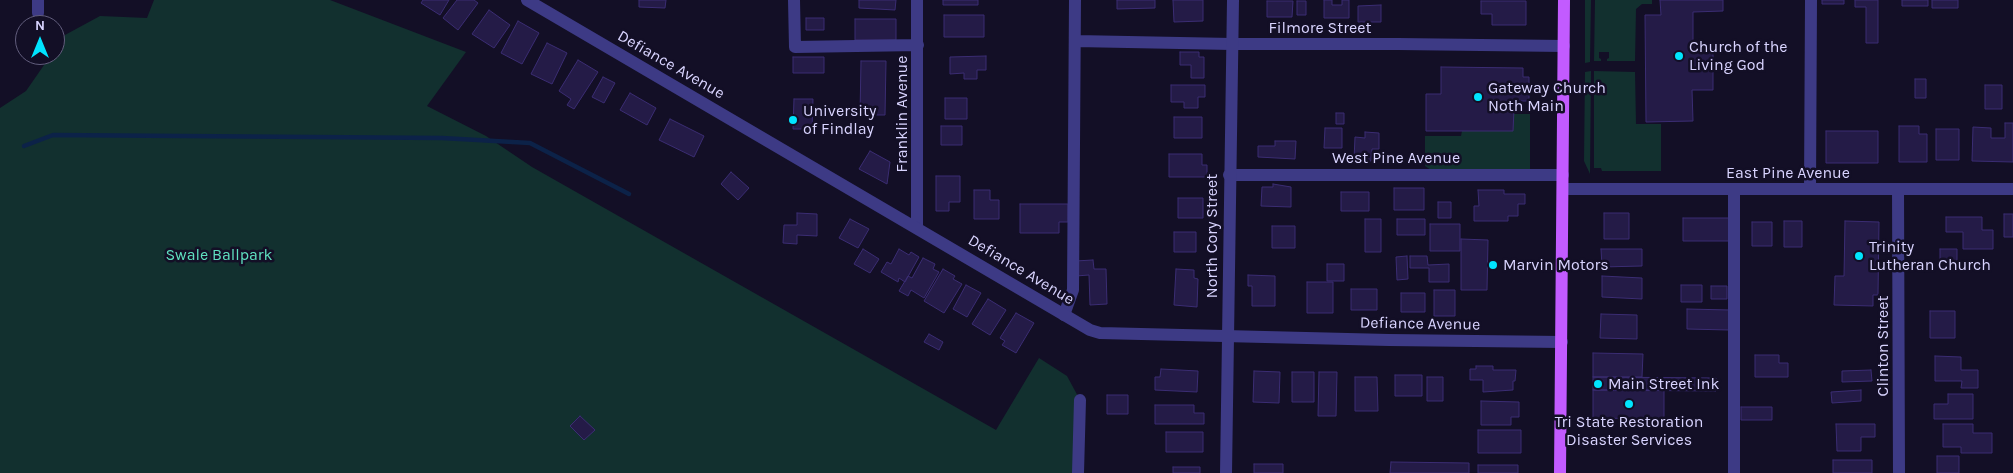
<!DOCTYPE html>
<style>
body{margin:0}
#map{position:relative;width:2013px;height:473px;overflow:hidden;background:#130f26;font-family:Karla,sans-serif}
canvas{display:block}
.north{position:absolute;left:15px;top:15px;width:50px;height:50px;box-sizing:border-box;background:#130f26;border:1px solid #625e7d;border-radius:50%;rotate:0deg;font-size:14px;font-weight:700;line-height:20px;text-align:center;color:#d9d4ff}
.north::after{content:'';display:block;margin:auto;width:18px;height:22px;background:#00e5ff;clip-path:polygon(50% 0,100% 100%,50% 72%,0 100%)}
</style>
<div id="map">
<canvas width="2013" height="473"></canvas>
<div class="north">N</div>
</div>
<script>
const c = document.querySelector('canvas').getContext('2d');
c.lineJoin = 'round';
function fill(path, color) { c.fillStyle = color; c.fill(path, 'evenodd'); }
const poly = rows => new Path2D(rows.map(r => 'M' + r).join(''));
function trace(path, color, width, dash) { c.strokeStyle = color; c.lineWidth = width; c.lineCap = dash ? 'butt' : 'round'; c.setLineDash(dash || []); c.stroke(path); }
function write(font, color, halo, rows, align = 'center') {
  c.font = font + ' Karla,sans-serif'; c.lineWidth = 5; c.setLineDash([]); c.textBaseline = 'middle'; c.strokeStyle = halo; c.fillStyle = color; for (const [text, x, y, turn = 0] of rows) {
    c.save(); c.translate(x, y); c.rotate((+turn || 0) * Math.PI / 180); c.textAlign = isNaN(turn) ? turn : align; if (halo) c.strokeText(text, 0, 0); c.fillText(text, 0, 0); c.restore();
  }
}
fill(poly([
 [154,0,330,0,466,52,427,106,486,136,532,167,996,430,1039,358,1067,376,1080,400,1078,473,0,473,0,108,26,91,51,55,55,55,55,49,65,35,100,16,147,18],
 [1585,0,1591,0,1590,62,1585,63],
 [1595,0,1652,0,1652,4,1642,4,1636,9,1635,61,1607,61,1607,59,1609,58,1609,52,1599,52,1599,58,1601,59,1601,61,1594,61],
 [1591,71,1590,174,1584,161,1585,72],
 [1594,71,1635,72,1636,124,1661,124,1661,171,1602,171,1601,168,1594,168],
 [1513,114,1530,114,1530,170,1431,170,1425,166,1425,136,1461,136,1462,131,1513,131]
]), '#12302f');
trace(poly([
 [24,146,53,135,442,138,530,143,629,194]
]), '#0c2248', 4.5);
const building = poly([
 [423,0,449,0,440,15,421,3,423,0],
 [457,0,474,0,478,3,458,30,443,18,457,0],
 [639,0,666,0,665,8,639,7,639,0],
 [859,0,896,0,895,10,859,8,859,0],
 [943,0,978,0,978,5,943,5,943,0],
 [1117,0,1155,0,1155,8,1117,9,1117,0],
 [1173,0,1203,0,1203,21,1174,22,1173,0],
 [1324,0,1332,0,1332,5,1342,5,1342,0,1349,0,1349,18,1324,18,1324,0],
 [1660,0,1723,0,1723,11,1693,12,1693,45,1713,45,1713,90,1692,90,1693,121,1646,122,1645,15,1661,15,1660,0],
 [1822,0,1844,0,1844,4,1822,4,1822,0],
 [1855,0,1878,0,1878,43,1866,43,1866,7,1855,7,1855,0],
 [1902,0,1928,0,1928,6,1902,6,1902,0],
 [1932,0,1958,0,1958,8,1932,8,1932,0],
 [1267,1,1293,1,1292,17,1267,17,1267,1],
 [1297,1,1306,1,1306,15,1297,15,1297,1],
 [1481,1,1526,1,1526,25,1492,25,1492,14,1481,14,1481,1],
 [1381,5,1381,22,1358,22,1358,6,1381,5],
 [489,10,510,25,494,48,472,34,489,10],
 [944,15,984,15,984,37,944,37,944,15],
 [806,18,824,18,824,30,806,30,806,18],
 [855,19,896,19,896,40,855,40,855,19],
 [518,21,539,33,522,64,501,53,518,21],
 [547,43,567,53,552,84,531,74,547,43],
 [1180,52,1199,52,1199,57,1204,57,1204,78,1191,78,1191,65,1180,65,1180,52],
 [986,56,986,70,977,70,977,79,964,79,964,73,950,74,950,57,986,56],
 [793,57,824,57,824,73,793,73,793,57],
 [578,60,598,72,574,109,567,105,571,99,559,91,578,60],
 [861,61,886,61,885,115,860,115,861,61],
 [1441,67,1523,68,1523,77,1529,77,1529,101,1521,101,1521,109,1514,109,1513,131,1426,131,1426,94,1441,94,1441,67],
 [603,77,615,83,604,103,592,97,603,77],
 [1915,79,1926,79,1926,98,1915,98,1915,79],
 [1171,85,1205,85,1205,97,1198,97,1198,108,1184,108,1184,102,1171,102,1171,85],
 [1985,85,2002,85,2002,109,1985,109,1985,85],
 [630,93,656,108,647,125,620,110,630,93],
 [945,98,967,98,967,119,945,119,945,98],
 [794,99,813,99,812,129,793,129,794,99],
 [1336,113,1344,113,1344,124,1336,124,1336,113],
 [1174,117,1202,117,1202,138,1174,138,1174,117],
 [670,119,704,136,694,157,659,140,670,119],
 [2005,123,2013,123,2013,162,1972,161,1973,127,1991,128,1991,138,2005,138,2005,123],
 [941,126,962,126,962,145,941,145,941,126],
 [1899,126,1919,126,1919,134,1927,134,1927,162,1899,162,1899,126],
 [1325,128,1342,128,1342,148,1324,148,1325,128],
 [1936,129,1959,129,1959,160,1936,160,1936,129],
 [1826,131,1878,131,1878,163,1826,163,1826,131],
 [1365,132,1379,133,1379,149,1372,149,1371,161,1354,160,1355,137,1365,138,1365,132],
 [1275,141,1296,141,1295,159,1258,157,1258,146,1275,146,1275,141],
 [870,151,890,162,887,184,859,169,870,151],
 [1169,154,1202,154,1202,165,1207,165,1207,177,1169,177,1169,154],
 [731,172,749,188,738,200,721,184,731,172],
 [936,176,960,176,960,202,949,202,949,211,936,211,936,176],
 [1273,184,1291,187,1291,207,1261,206,1262,187,1273,187,1273,184],
 [1394,188,1424,188,1424,210,1394,210,1394,188],
 [974,190,990,190,990,200,999,200,999,219,974,219,974,190],
 [1478,190,1504,190,1504,194,1525,194,1525,204,1518,204,1518,216,1508,216,1508,221,1474,221,1474,206,1479,206,1478,190],
 [1341,192,1369,192,1369,211,1341,211,1341,192],
 [1178,198,1203,198,1203,218,1178,218,1178,198],
 [1438,202,1451,202,1451,218,1438,218,1438,202],
 [1020,204,1068,204,1068,222,1059,222,1059,233,1020,233,1020,204],
 [797,213,817,214,817,236,797,235,797,244,783,243,784,225,797,225,797,213],
 [1604,213,1629,213,1629,239,1604,239,1604,213],
 [2004,214,2013,214,2013,237,2004,237,2004,214],
 [1946,217,1982,217,1982,230,1993,230,1993,249,1963,249,1963,232,1946,232,1946,217],
 [1683,218,1730,218,1730,241,1683,241,1683,218],
 [850,219,869,229,858,248,839,238,850,219],
 [1365,219,1381,219,1381,252,1365,252,1365,219],
 [1397,219,1425,219,1425,235,1397,235,1397,219],
 [1784,221,1802,221,1802,247,1784,247,1784,221],
 [1845,221,1879,222,1878,295,1873,295,1873,306,1834,305,1835,276,1844,276,1845,221],
 [1752,222,1772,222,1772,246,1752,246,1752,222],
 [1430,224,1460,224,1460,251,1430,251,1430,224],
 [1272,226,1295,226,1295,248,1272,248,1272,226],
 [1174,232,1196,232,1196,252,1174,252,1174,232],
 [1461,239,1488,240,1487,290,1461,290,1461,239],
 [863,249,879,259,870,273,854,264,863,249],
 [899,249,909,255,911,252,919,257,905,282,899,278,898,282,881,272,887,262,891,264,899,249],
 [1601,249,1642,249,1642,266,1602,267,1601,249],
 [1940,249,1957,249,1957,262,1940,262,1940,249],
 [1407,256,1408,279,1397,280,1396,257,1407,256],
 [1410,256,1427,256,1428,265,1449,264,1449,282,1429,282,1429,268,1410,268,1410,256],
 [923,258,935,264,933,269,939,272,924,298,911,290,908,296,899,291,908,276,912,278,923,258],
 [1093,260,1094,269,1106,269,1107,304,1090,305,1089,275,1076,276,1075,261,1093,260],
 [1327,264,1344,264,1344,281,1327,281,1327,264],
 [943,269,955,276,953,279,962,284,944,313,924,301,943,269],
 [1176,269,1194,270,1194,278,1198,279,1197,307,1174,305,1176,269],
 [1248,275,1275,276,1275,306,1252,306,1252,286,1248,286,1248,275],
 [1602,276,1642,278,1642,299,1602,297,1602,276],
 [1307,282,1333,282,1333,313,1307,313,1307,282],
 [966,285,981,293,967,317,953,309,966,285],
 [1681,285,1702,285,1702,302,1681,302,1681,285],
 [1711,286,1727,286,1727,299,1711,299,1711,286],
 [1351,289,1377,289,1377,310,1351,310,1351,289],
 [1434,290,1455,290,1455,316,1434,316,1434,290],
 [1401,293,1425,293,1425,312,1401,312,1401,293],
 [988,299,1006,310,990,335,972,324,988,299],
 [1687,309,1730,310,1729,330,1687,329,1687,309],
 [1930,311,1955,311,1955,338,1930,338,1930,311],
 [1016,313,1034,323,1016,353,1002,345,1005,341,1000,338,1016,313],
 [1601,314,1637,315,1637,339,1600,338,1601,314],
 [929,334,943,342,939,350,924,342,929,334],
 [1593,353,1643,354,1642,377,1593,377,1593,353],
 [1755,355,1779,355,1779,363,1788,363,1788,377,1755,377,1755,355],
 [1935,356,1961,357,1961,370,1978,370,1978,388,1961,388,1962,381,1935,381,1935,356],
 [1476,366,1493,366,1493,370,1516,370,1515,381,1513,381,1513,390,1483,392,1483,380,1470,380,1470,369,1476,369,1476,366],
 [1161,369,1198,371,1197,392,1155,390,1155,377,1160,377,1161,369],
 [1871,370,1872,381,1842,382,1842,371,1871,370],
 [1254,371,1280,372,1279,403,1253,402,1254,371],
 [1292,372,1314,372,1314,402,1292,402,1292,372],
 [1319,372,1337,372,1336,416,1318,416,1319,372],
 [1395,375,1422,375,1422,396,1395,396,1395,375],
 [1355,377,1377,377,1378,411,1355,411,1355,377],
 [1427,377,1443,377,1443,401,1427,401,1427,377],
 [1593,377,1716,378,1716,391,1593,390,1593,377],
 [1593,390,1664,390,1664,419,1593,418,1593,390],
 [1861,390,1861,401,1832,403,1831,392,1861,390],
 [1948,394,1973,394,1973,419,1934,419,1934,404,1948,404,1948,394],
 [1107,395,1128,395,1128,414,1107,414,1107,395],
 [1481,401,1519,402,1519,417,1511,417,1511,425,1481,425,1481,401],
 [1155,405,1194,405,1194,413,1204,413,1204,424,1155,424,1155,405],
 [1741,407,1772,407,1772,420,1741,420,1741,407],
 [580,416,595,430,584,440,570,426,580,416],
 [1836,424,1875,424,1875,437,1861,437,1861,451,1837,451,1836,424],
 [1943,424,1973,424,1973,433,1992,433,1992,453,1961,453,1961,447,1943,447,1943,424],
 [1478,430,1521,430,1521,453,1478,453,1478,430],
 [1166,432,1203,432,1203,452,1166,452,1166,432],
 [1937,456,1959,456,1959,473,1937,473,1937,456],
 [1833,460,1872,460,1872,473,1833,473,1833,460],
 [1391,462,1469,463,1469,473,1390,473,1391,462],
 [1254,464,1283,464,1283,473,1254,473,1254,464],
 [1478,465,1518,465,1518,473,1478,473,1478,465],
 [1173,467,1200,467,1200,473,1173,473,1173,467]
]);
fill(building, '#241b47');
trace(building, '#3b2d73', 1);
trace(poly([
 [794,0,795,47,918,45],
 [38,13,38,0],
 [1076,41,1232,44,1398,44,1564,46],
 [1229,175,1563,175],
 [1563,189,2013,189],
 [1734,189,1734,473],
 [1810,189,1811,0],
 [1898,189,1899,473],
 [917,228,917,0],
 [1064,315,1073,290,1075,0],
 [1078,473,1080,400]
]), '#3d3a85', 12);
trace(poly([
 [527,0,1090,330,1100,333,1389,340,1562,342],
 [1226,473,1233,0]
]), '#3d3a85', 12);
trace(poly([
 [1560,473,1564,0]
]), '#c25bff', 12);
for (const [x, y, r, color] of [
 [1679,56,5,"#00e5ff"],
 [1478,97,5,"#00e5ff"],
 [793,120,5,"#00e5ff"],
 [1859,256,5,"#00e5ff"],
 [1493,265,5,"#00e5ff"],
 [1598,384,5,"#00e5ff"],
 [1629,404,5,"#00e5ff"]
]) { const dot = new Path2D(); dot.arc(x, y, r, 0, 2 * Math.PI); c.fillStyle = color; c.fill(dot); trace(dot, '#130f26', 2); }
write('16px', '#d9d4ff', '#130f26', [
 ["Filmore Street",1320,28],
 ["Defiance Avenue",671,65,30],
 ["Franklin Avenue",902,114,-90],
 ["West Pine Avenue",1396,158],
 ["East Pine Avenue",1788,173],
 ["North Cory Street",1212,236,-90],
 ["Defiance Avenue",1021,270,31],
 ["Defiance Avenue",1420,324,1],
 ["Clinton Street",1883,346,-90]
]);
write('16px', '#d9d4ff', '#130f26', [
 ["Church of the",1689,47],
 ["Living God",1689,65],
 ["Gateway Church",1488,88],
 ["Noth Main",1488,106],
 ["University",803,111],
 ["of Findlay",803,129],
 ["Trinity",1869,247],
 ["Lutheran Church",1869,265],
 ["Marvin Motors",1503,265],
 ["Main Street Ink",1608,384],
 ["Tri State Restoration",1629,422,"center"],
 ["Disaster Services",1629,440,"center"]
], 'left');
write('16px', '#5fe0c0', '#130f26', [
 ["Swale Ballpark",219,255]
]);
</script>
